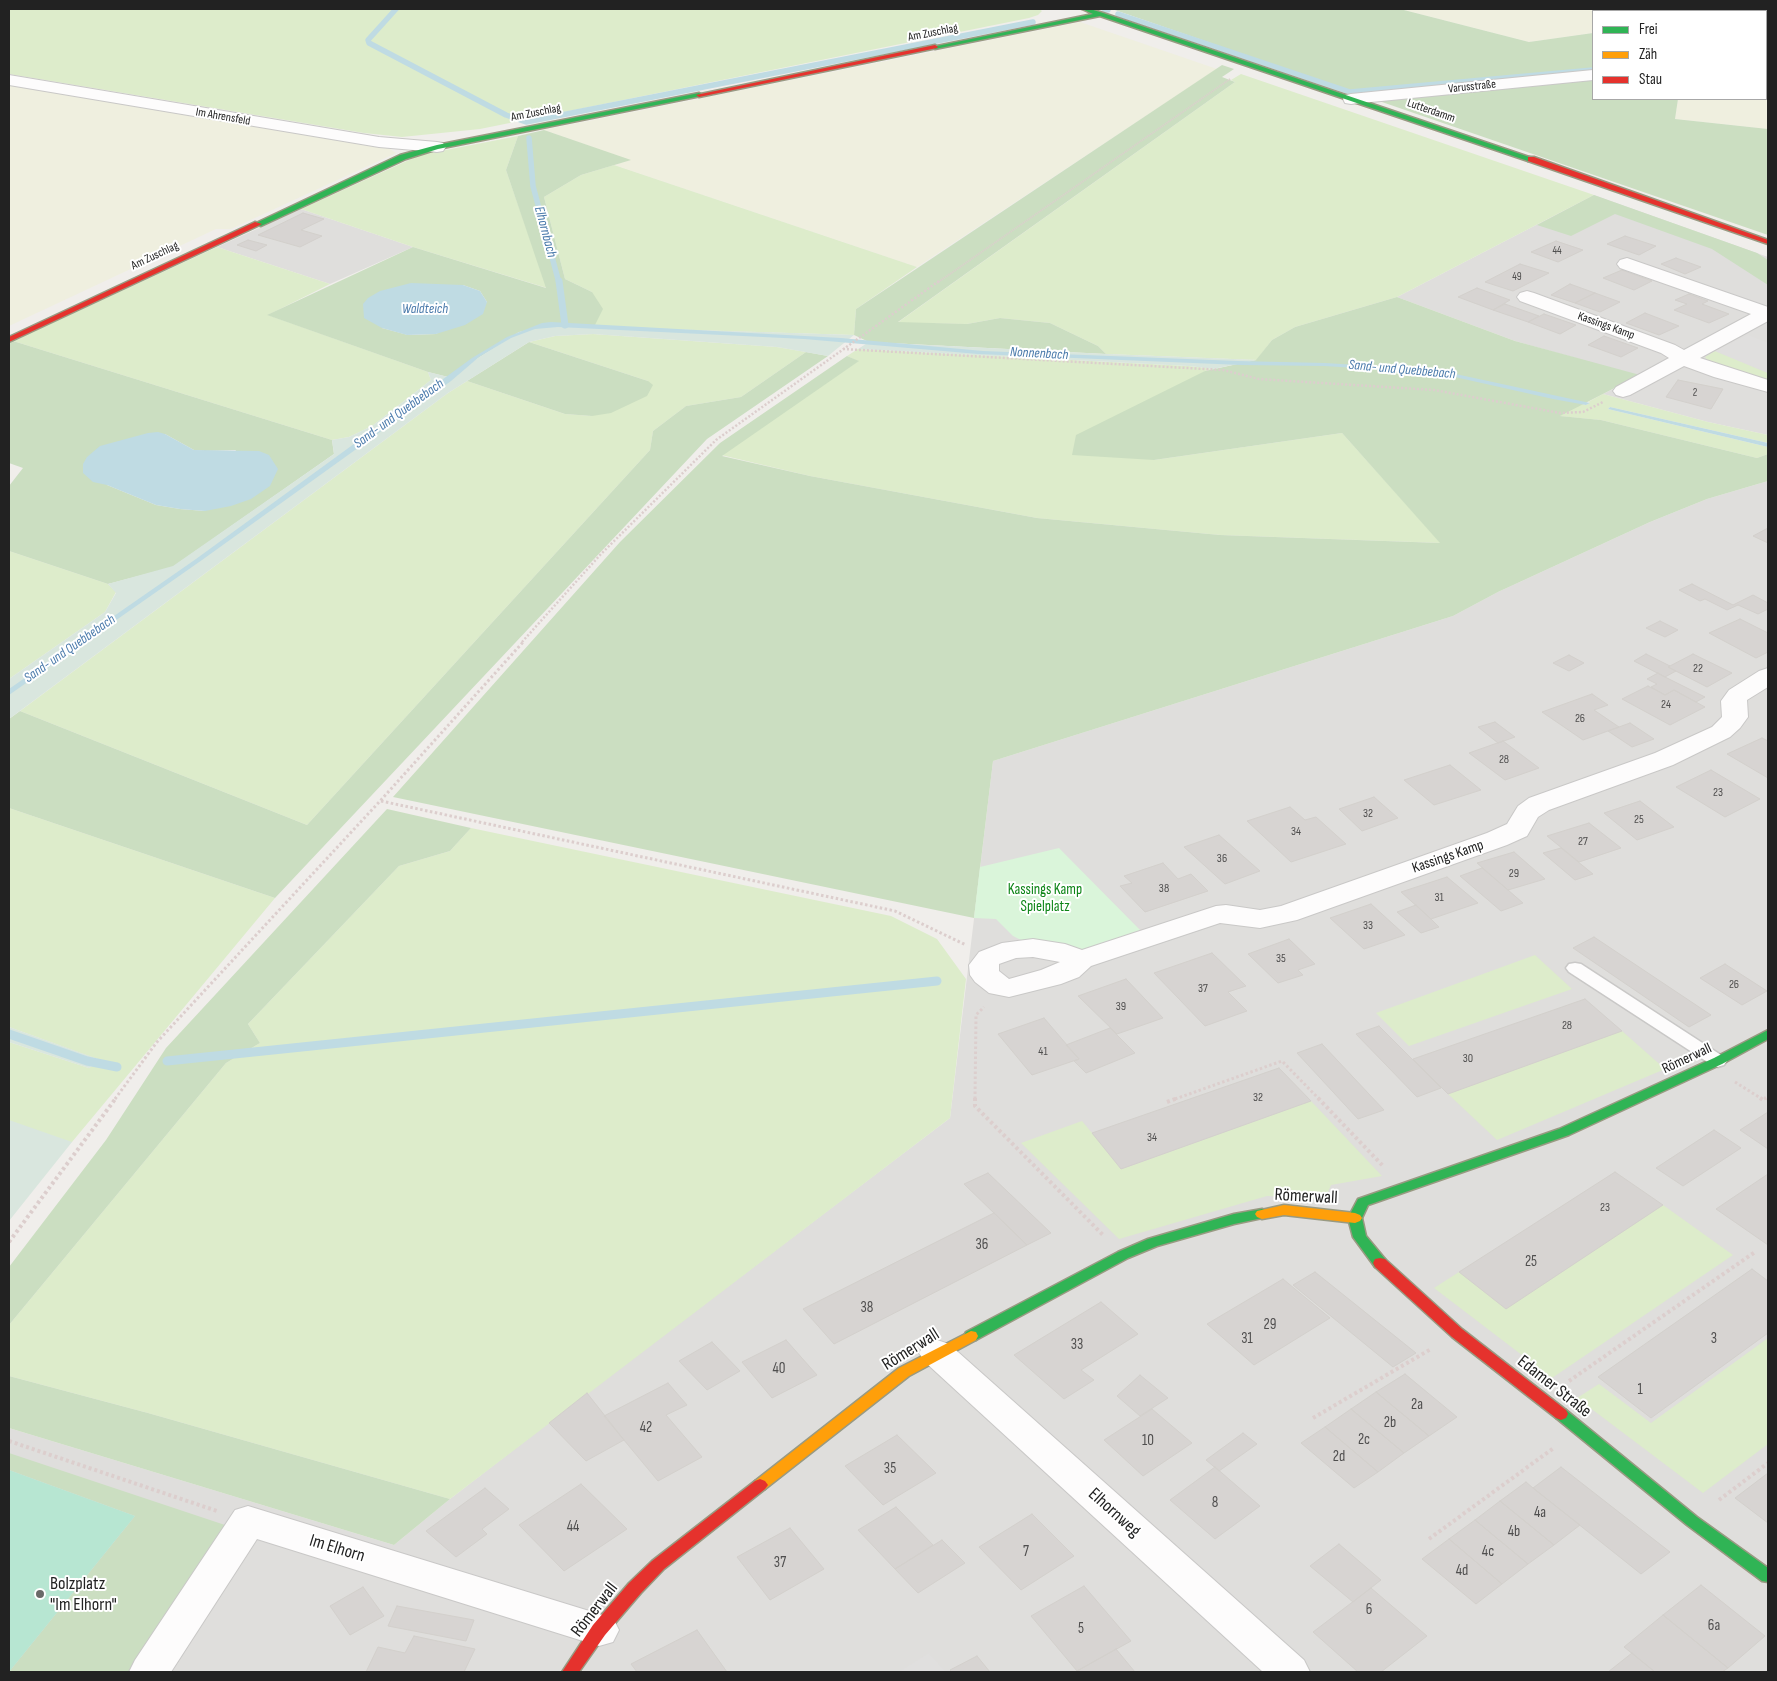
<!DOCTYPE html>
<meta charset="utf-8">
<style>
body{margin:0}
#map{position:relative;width:1777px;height:1681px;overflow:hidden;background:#f0eeeb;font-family:"Sofia Sans Condensed",sans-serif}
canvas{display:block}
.frame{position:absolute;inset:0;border:10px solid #222;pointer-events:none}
.legend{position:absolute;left:1592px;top:10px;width:175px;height:90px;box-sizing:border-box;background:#fff;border:1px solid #a7a7a7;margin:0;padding:6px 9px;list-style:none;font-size:15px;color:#222}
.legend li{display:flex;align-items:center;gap:10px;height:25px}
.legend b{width:25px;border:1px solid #a7a7a7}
</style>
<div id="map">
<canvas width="1777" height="1681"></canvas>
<div class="frame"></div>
<ul class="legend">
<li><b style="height:6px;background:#30b455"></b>Frei</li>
<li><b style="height:6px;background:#ff9f0a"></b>Zäh</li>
<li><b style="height:6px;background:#e5322d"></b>Stau</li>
</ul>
</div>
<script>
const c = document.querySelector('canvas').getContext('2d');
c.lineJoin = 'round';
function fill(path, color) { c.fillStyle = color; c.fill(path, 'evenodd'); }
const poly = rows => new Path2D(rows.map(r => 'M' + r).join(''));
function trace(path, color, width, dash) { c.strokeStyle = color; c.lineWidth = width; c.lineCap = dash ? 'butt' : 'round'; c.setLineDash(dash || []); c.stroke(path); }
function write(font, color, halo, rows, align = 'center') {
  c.font = font + ' "Sofia Sans Condensed",sans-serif'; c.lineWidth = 4; c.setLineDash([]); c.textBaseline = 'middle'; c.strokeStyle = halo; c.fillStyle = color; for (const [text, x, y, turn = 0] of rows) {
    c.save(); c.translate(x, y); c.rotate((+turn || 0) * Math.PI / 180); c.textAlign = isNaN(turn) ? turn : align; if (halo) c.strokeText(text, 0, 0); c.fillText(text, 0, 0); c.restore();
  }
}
fill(poly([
 [1594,195,1768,257,1768,435,1708,422,1603,394,1639,376,1515,341,1397,297],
 [301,209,413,247,330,284,217,247],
 [1768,481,1768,1672,9,1672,9,1428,394,1545,450,1499,587,1393,950,1118,993,761,1453,616,1498,592,1650,522,1707,499]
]), '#dfdedc');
fill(poly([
 [1400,9,1768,9,1768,22,1766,22,1766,11,1593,11,1593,33,1529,42],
 [1080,22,1217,69,917,267,614,165,629,160,544,130],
 [1766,65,1768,65,1768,129,1675,119,1678,99,1766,99],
 [9,85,390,149,396,153,231,229,216,229,9,326]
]), '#efefdf');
fill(poly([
 [9,9,1039,9,1042,11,1038,15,1029,18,480,129,402,137,364,133,9,74],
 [1241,74,1594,195,1397,297,1295,327,1272,340,1257,360,1106,354,1098,346,1050,323,1000,318,967,324,897,323,1235,82,1231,80],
 [518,136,506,170,547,288,413,247,301,209,420,155],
 [614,165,917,267,856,309,854,335,594,327,592,292,565,279,544,197,581,175],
 [217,247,330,284,268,315,428,372,431,380,372,426,349,437,332,440,13,341],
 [593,334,777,347,806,352,741,397,686,406,653,431,650,450,307,825,20,711,448,393,467,381,565,414,592,416,648,381,529,342,555,336],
 [858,349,1189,366,1213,369,1205,371,1154,460,1342,433,1441,543,1220,535,1037,518,810,476,721,455,858,361,847,356],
 [1715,351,1768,373,1768,380,1710,363,1705,357],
 [1603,394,1708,422,1768,435,1768,443,1610,407,1608,409,1768,447,1768,454,1757,458,1601,420,1559,416,1582,404,1586,405,1590,403,1588,402],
 [9,551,108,584,116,592,105,612,9,679],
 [9,808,275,898,72,1142,9,1171,9,1042,89,1068,100,1060,9,1027],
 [471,828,891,916,937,939,966,979,950,1118,450,1499,148,1413,9,1376,9,1325,226,1063,260,1043,248,1024,399,866,450,851],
 [1535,955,1572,989,1409,1046,1376,1013],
 [1622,1031,1665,1069,1497,1140,1448,1094],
 [1311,1101,1382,1176,1331,1185,1326,1197,1320,1199,1267,1196,1119,1239,1021,1143,1082,1121,1122,1169],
 [1663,1205,1733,1255,1552,1378,1434,1288,1459,1272,1506,1308],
 [1768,1338,1768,1444,1703,1493,1577,1398,1599,1384,1651,1423]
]), '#ddeccb');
fill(poly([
 [1112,9,1400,9,1529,42,1593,33,1593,99,1678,99,1675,119,1768,129,1768,235],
 [1222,65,1234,69,1222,77,1235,82,898,322,967,324,1000,318,1050,323,1098,346,1106,354,869,342,854,335,856,309],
 [544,130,631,160,581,175,544,197,565,279,592,292,603,309,594,327,519,332,448,377,428,372,267,315,413,247,546,288,506,170,518,136],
 [463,285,480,291,487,302,436,334,408,335,382,328],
 [1594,195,1757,253,1768,260,1768,285,1712,249,1615,214,1571,236,1537,225],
 [1397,297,1515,341,1640,375,1560,416,1601,420,1757,458,1768,454,1768,481,1707,499,1650,522,1498,592,1453,616,993,761,974,918,393,797,620,542,720,443,847,356,859,361,722,456,810,476,1037,518,1220,535,1440,543,1342,433,1154,460,1072,455,1076,435,1205,371,1256,360,1272,340,1295,327],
 [13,341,332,440,334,454,173,567,108,584,9,551,9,486,23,468,9,463,9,344],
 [165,434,194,450,205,451,236,450,205,511,180,509,156,505,107,485],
 [529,342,648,381,653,385,647,396,611,413,592,416,565,414,467,381],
 [806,352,828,356,707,439,275,898,9,808,9,719,20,711,307,825,650,450,653,431,686,406,741,397],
 [387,809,471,828,450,851,399,866,248,1024,260,1043,226,1063,9,1325,9,1267,106,1140,166,1048],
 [9,1376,148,1413,450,1499,394,1545,9,1428],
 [9,1453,228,1526,129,1672,9,1672,135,1516,9,1470]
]), '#cbdec1');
fill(poly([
 [545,325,854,335,828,356,777,347,593,334,555,336,529,342,448,393,9,719,9,679,105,612,116,593,108,584,173,566,334,454,332,440,349,437,372,426,431,380,428,372,448,377,519,332],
 [869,342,1106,354,1257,360,1213,369,1189,366,858,349],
 [9,1027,101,1060,89,1068,9,1042],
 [9,1120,72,1142,9,1221]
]), '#d9e6de');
fill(poly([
 [1059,848,1145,935,1091,954,1023,941,1013,936,996,919,974,918,980,867]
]), '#daf5da');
fill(poly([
 [9,1470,135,1516,9,1672]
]), '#b7e6d2');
fill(poly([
 [1748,335,1768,343,1768,373,1715,351],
 [929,1653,946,1672,899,1672]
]), '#e0dfde');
fill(poly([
 [411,283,463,285,480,291,487,302,483,314,465,325,436,334,407,335,382,328,364,318,363,304,368,298,380,291],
 [551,322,841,338,983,351,1238,361,1325,363,1437,370,1590,403,1586,405,1553,399,1437,373,1324,366,1241,365,978,354,804,339,558,327,535,329,511,338,479,357,451,381,202,560,9,695,9,689,196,559,472,358,507,337,542,323],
 [1610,407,1768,443,1768,447,1608,409],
 [158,432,165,434,194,450,259,451,269,455,278,469,270,486,251,499,231,506,205,511,180,509,156,505,107,485,93,482,83,473,83,464,87,457,100,446,148,433]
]), '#bfdbe3');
trace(poly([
 [396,9,368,40,369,43,506,115,526,122,1033,22],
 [1104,9,1108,10],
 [1118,14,1350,92,1593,70],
 [1766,53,1768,52],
 [529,138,533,186,559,283]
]), '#bfdbe3', 5.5);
trace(poly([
 [559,281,565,325]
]), '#bfdbe3', 7);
trace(poly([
 [9,1034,87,1061,117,1067],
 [167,1061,937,981]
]), '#bfdbe3', 9);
const building = poly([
 [303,213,324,219,301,230,322,236,300,247,258,235,303,213],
 [1625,236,1656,246,1639,255,1607,244,1625,236],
 [248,240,267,245,256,251,237,245,248,240],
 [1556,241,1583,250,1558,262,1531,252,1556,241],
 [1676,258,1701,267,1685,274,1661,264,1676,258],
 [1520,264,1549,273,1513,291,1485,282,1520,264],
 [1622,270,1652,281,1634,290,1603,278,1622,270],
 [1570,284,1595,293,1575,303,1551,295,1570,284],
 [1477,288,1510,300,1493,310,1458,297,1477,288],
 [1595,293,1620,302,1600,312,1575,303,1595,293],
 [1689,294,1708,301,1702,304,1729,314,1709,323,1674,310,1687,304,1675,300,1689,294],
 [1505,304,1539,316,1528,322,1493,310,1505,304],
 [1645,313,1679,326,1659,335,1626,323,1645,313],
 [1544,314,1576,325,1560,334,1528,322,1544,314],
 [1604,336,1638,348,1621,357,1588,345,1604,336],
 [1678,380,1723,389,1711,409,1666,397,1678,380],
 [1768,528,1768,543,1753,536,1768,528],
 [1692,584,1733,605,1753,595,1768,603,1768,609,1758,614,1738,605,1727,610,1705,599,1700,601,1679,590,1692,584],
 [1740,619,1768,633,1768,652,1756,658,1709,633,1740,619],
 [1660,621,1678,630,1665,637,1646,628,1660,621],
 [1646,654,1670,666,1668,667,1676,671,1665,677,1634,661,1646,654],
 [1693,654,1732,673,1707,687,1668,667,1693,654],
 [1569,655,1584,663,1569,671,1553,663,1569,655],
 [1658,673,1665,677,1705,697,1696,702,1674,690,1665,695,1651,687,1657,684,1647,679,1658,673],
 [1648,686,1665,695,1674,690,1705,707,1670,725,1622,699,1648,686],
 [1592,694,1608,705,1594,710,1619,727,1583,740,1542,712,1592,694],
 [1495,722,1515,737,1498,743,1478,727,1495,722],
 [1630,723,1654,739,1632,747,1608,731,1630,723],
 [1762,738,1768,741,1768,778,1727,754,1762,738],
 [1503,741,1539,768,1505,780,1469,753,1503,741],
 [1450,765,1481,790,1434,805,1404,780,1450,765],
 [1711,770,1760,799,1725,817,1676,787,1711,770],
 [1374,797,1398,818,1362,831,1339,809,1374,797],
 [1640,801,1674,827,1637,840,1604,813,1640,801],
 [1290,807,1305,820,1316,817,1346,844,1291,862,1247,821,1290,807],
 [1589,823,1621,848,1579,862,1547,836,1589,823],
 [1219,835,1260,871,1225,884,1184,847,1219,835],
 [1561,848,1593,874,1575,880,1543,853,1561,848],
 [1514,852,1545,879,1508,890,1477,863,1514,852],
 [1163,863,1178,879,1191,874,1208,891,1145,912,1120,886,1132,883,1124,876,1163,863],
 [1482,868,1508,890,1523,903,1501,911,1460,876,1482,868],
 [1447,877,1478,903,1431,919,1401,892,1447,877],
 [1371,904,1405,935,1364,949,1330,918,1371,904],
 [1416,905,1431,919,1439,927,1421,933,1397,912,1416,905],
 [1594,937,1711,1015,1689,1027,1573,948,1594,937],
 [1289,939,1315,964,1298,970,1303,975,1278,983,1248,954,1289,939],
 [1212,953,1246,986,1228,992,1247,1011,1205,1026,1154,973,1212,953],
 [1725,964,1767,991,1742,1005,1700,978,1725,964],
 [1126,979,1163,1018,1117,1034,1078,996,1126,979],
 [1585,999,1622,1031,1448,1094,1413,1059,1585,999],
 [1044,1018,1079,1059,1032,1075,998,1034,1044,1018],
 [1379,1026,1441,1088,1417,1097,1356,1034,1379,1026],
 [1110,1028,1135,1053,1086,1073,1074,1061,1079,1059,1066,1045,1110,1028],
 [1322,1044,1384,1110,1358,1119,1297,1053,1322,1044],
 [1279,1068,1311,1101,1121,1169,1092,1133,1279,1068],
 [1768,1112,1768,1149,1740,1130,1768,1112],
 [1714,1130,1741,1148,1683,1186,1656,1168,1714,1130],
 [1615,1172,1663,1205,1506,1309,1459,1272,1615,1172],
 [988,1173,1051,1233,1027,1245,964,1184,988,1173],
 [1768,1174,1768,1245,1716,1209,1768,1174],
 [994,1213,1027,1245,834,1344,803,1309,994,1213],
 [1752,1269,1768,1281,1768,1333,1651,1418,1598,1377,1752,1269],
 [1315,1272,1416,1353,1393,1367,1293,1285,1315,1272],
 [1283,1279,1330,1318,1254,1365,1207,1324,1283,1279],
 [1101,1302,1138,1334,1081,1370,1094,1380,1064,1399,1014,1355,1101,1302],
 [786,1340,817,1375,772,1398,742,1362,786,1340],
 [712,1342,740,1371,707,1390,679,1361,712,1342],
 [1405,1374,1457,1417,1429,1436,1376,1392,1405,1374],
 [1140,1375,1168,1398,1140,1416,1117,1396,1140,1375],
 [668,1383,687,1405,666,1415,702,1457,658,1481,604,1416,668,1383],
 [1376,1392,1429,1436,1404,1453,1351,1409,1376,1392],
 [587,1393,624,1440,586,1461,549,1423,587,1393],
 [1152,1409,1192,1443,1143,1476,1104,1440,1152,1409],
 [1351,1409,1404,1453,1378,1472,1325,1427,1351,1409],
 [1325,1427,1378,1472,1354,1488,1301,1443,1325,1427],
 [1243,1433,1257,1444,1219,1471,1206,1460,1243,1433],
 [897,1435,936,1473,883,1505,845,1466,897,1435],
 [1215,1467,1260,1506,1215,1539,1170,1500,1215,1467],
 [1561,1467,1670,1552,1641,1574,1533,1488,1561,1467],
 [1768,1473,1768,1523,1735,1498,1768,1473],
 [1526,1482,1533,1488,1580,1525,1554,1545,1500,1501,1526,1482],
 [581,1484,627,1529,564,1571,519,1525,581,1484],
 [485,1488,509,1509,482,1529,487,1534,456,1557,426,1531,485,1488],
 [1500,1501,1554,1545,1528,1564,1475,1520,1500,1501],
 [896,1507,933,1545,895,1569,858,1530,896,1507],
 [1032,1514,1074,1556,1021,1590,979,1547,1032,1514],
 [1475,1520,1528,1564,1502,1584,1449,1539,1475,1520],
 [790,1528,824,1569,770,1600,737,1557,790,1528],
 [1449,1539,1502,1584,1476,1604,1422,1559,1449,1539],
 [942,1540,965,1563,918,1593,895,1569,942,1540],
 [1339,1544,1381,1580,1353,1602,1310,1566,1339,1544],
 [1701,1585,1765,1636,1728,1668,1663,1615,1701,1585],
 [1084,1586,1131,1641,1077,1671,1031,1616,1084,1586],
 [363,1587,384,1616,350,1635,330,1606,363,1587],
 [1371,1588,1427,1636,1381,1672,1358,1672,1313,1632,1371,1588],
 [397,1606,474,1620,466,1641,388,1626,397,1606],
 [1663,1615,1728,1668,1722,1672,1655,1672,1624,1647,1663,1615],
 [697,1630,727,1672,637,1672,631,1664,697,1630],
 [414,1636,475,1649,464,1672,366,1672,378,1647,405,1653,414,1636],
 [1116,1649,1135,1672,1075,1672,1077,1671,1116,1649],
 [1632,1653,1655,1672,1608,1672,1632,1653],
 [977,1656,990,1672,952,1672,950,1670,977,1656]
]);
fill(building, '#d7d4d2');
trace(building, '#d3d0cc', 1);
const lane = poly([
 [1575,963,1581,964,1724,1057,1727,1061,1724,1065,1718,1067,1712,1065,1569,972,1566,968,1569,964,1575,963]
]);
const street = poly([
 [1768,52,1768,62,1766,63,1766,53,1768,52],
 [1593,70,1593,80,1351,104,1345,103,1343,99,1345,95,1351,94,1593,70],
 [9,75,379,137,437,142,443,143,446,147,443,151,437,152,379,147,9,85,9,75],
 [1627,258,1768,307,1768,321,1700,358,1768,380,1768,392,1714,377,1684,366,1630,395,1623,397,1616,395,1613,391,1616,387,1669,358,1661,353,1520,301,1517,297,1520,293,1527,291,1534,293,1675,345,1684,350,1751,314,1620,268,1617,264,1620,260,1627,258],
 [1768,668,1768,687,1747,700,1748,717,1740,728,1730,737,1673,765,1549,810,1538,817,1527,836,1507,845,1297,920,1260,928,1220,923,1091,966,1079,977,1061,984,1009,997,989,993,975,982,970,975,969,965,979,952,1002,943,1033,939,1065,944,1082,950,1216,906,1226,905,1260,910,1281,906,1487,833,1507,824,1518,806,1529,798,1655,753,1712,727,1722,717,1721,701,1729,690,1759,671,1768,668],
 [1033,957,1060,962,1041,970,1009,979,999,971,999,964,1016,958,1033,957],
 [937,1340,949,1344,1304,1660,1310,1672,1263,1672,925,1362,919,1353,925,1344,937,1340],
 [248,1506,599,1614,613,1618,619,1630,613,1642,599,1646,257,1539,171,1672,129,1672,135,1660,235,1510,248,1506]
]);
const fast = poly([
 [1082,9,1090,9,1103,13,1535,159,1528,161,1100,16,935,49,932,47,1093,14,1082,9],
 [699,93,701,94,701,96,438,149,406,159,261,226,254,224,400,155,437,145,699,93],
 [1768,1030,1768,1039,1722,1064,1569,1135,1368,1205,1362,1218,1366,1236,1385,1259,1387,1263,1385,1267,1380,1268,1375,1267,1353,1237,1348,1218,1358,1199,1559,1129,1714,1058,1768,1030],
 [1262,1209,1267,1211,1269,1214,1267,1217,1234,1224,1157,1246,1128,1258,976,1340,971,1341,966,1340,964,1336,966,1332,1118,1252,1148,1239,1234,1214,1262,1209],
 [1561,1408,1566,1410,1697,1517,1768,1568,1768,1582,1762,1581,1687,1525,1556,1418,1554,1414,1556,1410,1561,1408]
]);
const slow = poly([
 [1284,1205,1355,1213,1360,1215,1362,1218,1360,1221,1355,1223,1284,1215,1262,1219,1257,1217,1255,1214,1257,1211,1284,1205],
 [971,1331,976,1332,978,1336,976,1340,909,1376,765,1489,760,1491,755,1489,752,1485,755,1481,899,1368,971,1331]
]);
const jam = poly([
 [935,45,938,47,937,48,699,97,696,95,935,45],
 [1528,157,1534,157,1768,240,1768,244,1528,161,1528,157],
 [255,222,262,224,9,342,9,337,255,222],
 [1380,1258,1385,1259,1462,1329,1566,1410,1568,1414,1566,1418,1561,1420,1556,1418,1452,1337,1375,1267,1373,1263,1375,1259,1380,1258],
 [760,1479,765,1481,768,1485,765,1489,664,1569,641,1593,605,1635,579,1672,562,1672,593,1625,629,1583,652,1561,755,1481,760,1479]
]);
trace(lane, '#c9c8c7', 3);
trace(street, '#c9c8c7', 2);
trace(fast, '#999a82', 3);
trace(slow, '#999a82', 3);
trace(jam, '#999a82', 3);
trace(poly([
 [937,283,1230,79]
]), '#dccecd', 2, [1, 1]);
trace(poly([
 [843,349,1223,370,1259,379,1434,390,1560,413,1583,412,1603,402],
 [522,642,601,554,716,440,939,281]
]), '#dccecd', 2.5, [2, 2]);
trace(poly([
 [381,801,895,911,966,945],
 [1735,1082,1762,1099],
 [115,1099,157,1042,381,800,524,641],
 [975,1099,976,1015,984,1007],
 [1175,1099,1282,1061,1319,1099],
 [1764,1099,1768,1097]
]), '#dccecd', 3, [2.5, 2.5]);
trace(poly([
 [975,1098,975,1106,1103,1235],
 [1318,1098,1383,1166],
 [1760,1098,1763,1100,1766,1098],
 [1167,1102,1178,1098],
 [9,1242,116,1098],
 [1569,1381,1755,1252],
 [1313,1418,1431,1349],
 [9,1441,217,1511],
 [1719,1500,1768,1463],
 [1429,1539,1555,1447]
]), '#dccecd', 4, [3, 3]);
fill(lane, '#fdfcfc');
fill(street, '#fdfcfc');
fill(fast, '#30b455');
fill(slow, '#ff9f0a');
fill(jam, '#e5322d');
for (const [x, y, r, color] of [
 [40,1594,5,"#6a6968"]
]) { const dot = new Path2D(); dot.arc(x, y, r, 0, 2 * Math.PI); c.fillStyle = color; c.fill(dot); trace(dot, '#fff', 2); }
write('11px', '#4f4e4e', null, [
 ["44",1557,251],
 ["49",1517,277],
 ["2",1695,393]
]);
write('12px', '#222', '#fff', [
 ["Am Zuschlag",933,33,-11],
 ["Varusstraße",1472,87,-6],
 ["Lutterdamm",1431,111,19],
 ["Am Zuschlag",536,113,-11],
 ["Im Ahrensfeld",223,117,10],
 ["Am Zuschlag",155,256,-25],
 ["Kassings Kamp",1606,326,20]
]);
write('12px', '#4f4e4e', null, [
 ["22",1698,669],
 ["24",1666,705],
 ["26",1580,719],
 ["28",1504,760],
 ["23",1718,793],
 ["32",1368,814],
 ["25",1639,820],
 ["34",1296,832],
 ["27",1583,842],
 ["36",1222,859],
 ["29",1514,874],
 ["38",1164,889],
 ["31",1439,898],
 ["33",1368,926],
 ["35",1281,959],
 ["26",1734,985],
 ["37",1203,989],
 ["39",1121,1007],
 ["28",1567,1026],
 ["41",1043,1052],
 ["30",1468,1059],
 ["32",1258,1098],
 ["34",1152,1138],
 ["23",1605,1208]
]);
write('italic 14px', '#4a7aab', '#fff', [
 ["Elhornbach",545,232,75],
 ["Waldteich",425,309],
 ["Nonnenbach",1039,354,3],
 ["Sand- und Quebbebach",1402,370,5],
 ["Sand- und Quebbebach",399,414,-36],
 ["Sand- und Quebbebach",70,649,-35]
]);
write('15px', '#222', '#fff', [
 ["Kassings Kamp",1448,857,-19],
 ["Römerwall",1687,1059,-25]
]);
write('15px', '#0c8416', '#fff', [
 ["Kassings Kamp",1045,890],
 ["Spielplatz",1045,907]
]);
write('15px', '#4f4e4e', null, [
 ["36",982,1245],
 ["25",1531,1262],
 ["38",867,1308],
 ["29",1270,1325],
 ["31",1247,1339],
 ["3",1714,1339],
 ["33",1077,1345],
 ["40",779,1369],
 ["1",1640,1390],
 ["2a",1417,1405],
 ["2b",1390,1423],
 ["42",646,1428],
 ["2c",1364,1440],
 ["10",1148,1441],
 ["2d",1339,1457],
 ["35",890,1469],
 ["8",1215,1503],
 ["4a",1540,1513],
 ["44",573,1527],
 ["4b",1514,1532],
 ["7",1026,1552],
 ["4c",1488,1552],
 ["37",780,1563],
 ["4d",1462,1571],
 ["6",1369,1610],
 ["6a",1714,1626],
 ["5",1081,1629]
]);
write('18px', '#222', '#fff', [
 ["Römerwall",1306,1197,3],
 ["Römerwall",911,1350,-32],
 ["Edamer Straße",1554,1387,38],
 ["Elhornweg",1114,1513,42],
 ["Im Elhorn",337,1549,17],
 ["Römerwall",595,1610,-52]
]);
write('18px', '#222', '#fff', [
 ["Bolzplatz",50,1584],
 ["\"Im Elhorn\"",50,1605]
], 'left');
</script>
